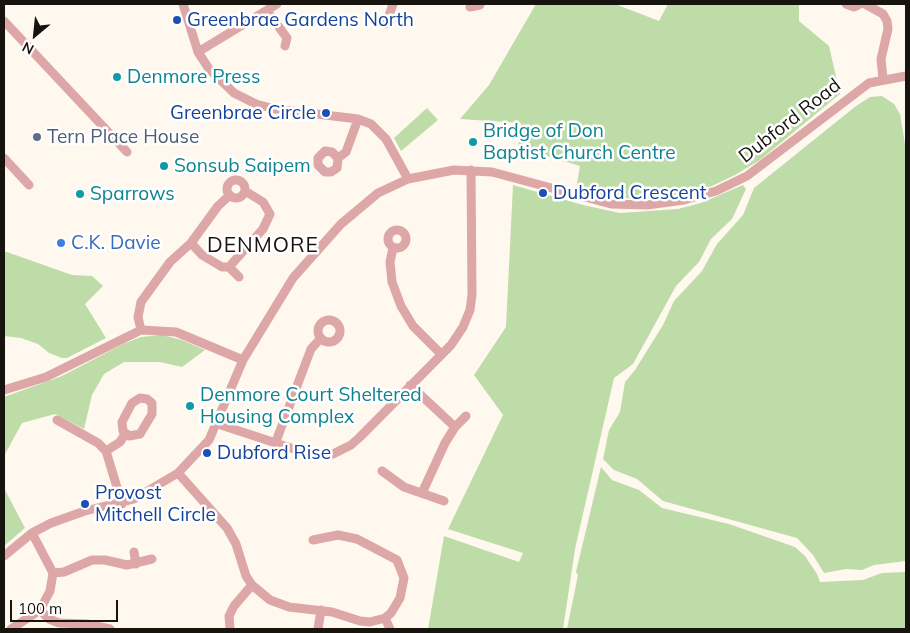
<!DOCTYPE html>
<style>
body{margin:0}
#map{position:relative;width:910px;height:633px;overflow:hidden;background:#fff8ef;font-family:Mulish,sans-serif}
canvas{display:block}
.frame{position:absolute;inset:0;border:5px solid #17130e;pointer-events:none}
.north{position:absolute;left:10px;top:10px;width:50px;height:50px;-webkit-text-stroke:4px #fff;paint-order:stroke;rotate:208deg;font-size:14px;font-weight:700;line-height:20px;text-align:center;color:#17130e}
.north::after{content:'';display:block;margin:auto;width:18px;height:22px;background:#17130e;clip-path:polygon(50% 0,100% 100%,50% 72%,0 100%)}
.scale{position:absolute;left:10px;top:600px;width:108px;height:22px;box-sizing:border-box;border:2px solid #17130e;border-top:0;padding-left:6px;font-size:15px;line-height:18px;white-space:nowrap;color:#17130e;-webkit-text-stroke:4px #fff;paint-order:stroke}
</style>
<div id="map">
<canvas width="910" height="633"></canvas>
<div class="frame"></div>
<div class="north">N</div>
<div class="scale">100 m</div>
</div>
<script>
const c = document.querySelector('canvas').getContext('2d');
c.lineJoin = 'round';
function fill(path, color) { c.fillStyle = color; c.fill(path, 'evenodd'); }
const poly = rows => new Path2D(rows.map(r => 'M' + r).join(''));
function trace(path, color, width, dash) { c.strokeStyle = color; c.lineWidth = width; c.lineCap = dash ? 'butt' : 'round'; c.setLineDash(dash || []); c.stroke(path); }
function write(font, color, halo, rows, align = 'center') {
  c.font = font + ' Mulish,sans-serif'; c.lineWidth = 5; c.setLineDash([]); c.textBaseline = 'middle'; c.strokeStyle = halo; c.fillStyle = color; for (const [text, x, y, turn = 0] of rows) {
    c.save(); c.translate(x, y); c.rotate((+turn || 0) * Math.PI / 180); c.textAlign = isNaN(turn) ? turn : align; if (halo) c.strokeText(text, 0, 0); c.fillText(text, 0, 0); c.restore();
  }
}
fill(poly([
 [536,4,615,4,659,21,668,4,799,4,799,21,829,46,840,94,760,160,735,175,712,186,671,196,637,199,607,196,576,189,580,166,518,147,521,123,460,119,489,85],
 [882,96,894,104,900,114,906,150,906,561,874,565,862,570,846,569,824,573,813,555,797,538,663,501,637,479,614,470,603,459,609,430,620,412,625,382,635,370,663,325,674,301,702,271,717,244,743,215,754,188,856,106,870,97],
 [427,108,438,120,401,151,394,138],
 [513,185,583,205,620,213,678,209,701,203,743,185,746,189,732,219,711,239,699,262,676,286,633,364,614,378,575,549,563,629,428,629,444,536,519,562,523,553,448,529,503,415,474,375,506,327],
 [4,251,72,275,92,276,103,286,85,304,106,338,67,358,62,358,49,353,38,344,21,338,4,336],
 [162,335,182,340,205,350,182,367,160,362,124,362,104,374,92,395,84,429,55,414,22,423,4,456,4,397,62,376,123,344,141,337],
 [601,467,612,480,639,490,662,508,729,524,795,547,805,556,817,574,820,582,863,580,882,573,906,572,906,629,567,629,578,575,576,572],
 [4,488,25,528,4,546]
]), '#bedca7');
trace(poly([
 [183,4,198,52,209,69,234,93,256,104,275,109,358,119,371,124,386,139,408,179],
 [846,4,854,7,860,4],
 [865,4,883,14,887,21,888,29,881,59,883,79],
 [470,7,480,5],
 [267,11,287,38,285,46],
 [4,21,127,152],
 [386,24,393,4],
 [198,52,277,4],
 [4,158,29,185],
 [338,158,332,152,325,151,318,158,318,165,325,172,331,172,337,168,338,158,346,152,358,119],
 '227 189a9 9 0 1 1 18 0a9 9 0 1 1-18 0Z',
 '388 239a9 9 0 1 1 18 0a9 9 0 1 1-18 0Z',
 [191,243,202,255,222,267,229,267,239,277],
 [393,248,390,262,392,282,401,306,413,326,441,354],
 [229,267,263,229,270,214,263,202,245,191],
 '318 331a11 11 0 1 1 22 0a11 11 0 1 1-22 0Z',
 [141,330,138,317,141,302,170,262,191,243,218,206,230,195],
 [410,385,455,427],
 [4,390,46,377,141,330,176,332,243,360],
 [140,398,147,399,152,403,152,414,140,434,129,436,123,431,122,422,132,403,140,398],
 [57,420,98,443,106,451,122,504],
 [218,424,312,455,331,455,351,445,360,437,451,345,463,327,470,310,472,295,471,170],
 [275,444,311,349,321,338],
 [106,451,120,442,125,434],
 [382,471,404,487,444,501],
 [178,473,227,528,236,544,246,576,252,585,270,600,289,607,332,612,360,621,370,622,385,618,391,613,400,598,404,578,397,560,357,539,338,535,313,540],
 [422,493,445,443,455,427,466,416],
 [134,552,136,564],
 [4,556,32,533,51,523,85,511,134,499,178,473,209,440,243,360,293,278,341,224,378,193,408,179,454,170,492,172,611,204,647,205,684,200,716,191,747,176,869,83,906,76],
 [53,573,64,572,92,560,105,560,127,565,152,559],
 [40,610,49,619,59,623,87,624,110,629],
 [385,618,390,629],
 [11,629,40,610,50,591,53,573,32,533],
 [230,629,229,616,234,606,252,585],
 [318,629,321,610]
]), '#dca7a6', 9);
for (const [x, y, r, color] of [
 [177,20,5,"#1a4fb4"],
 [117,77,5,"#0f9aa8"],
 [326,113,5,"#1a4fb4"],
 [37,137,5,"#5c6f8a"],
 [473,142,5,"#0f9aa8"],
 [164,166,5,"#0f9aa8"],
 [543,193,5,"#1a4fb4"],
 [80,194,5,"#0f9aa8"],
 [61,243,5,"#3f7fe0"],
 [190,406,5,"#0f9aa8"],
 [207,453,5,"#1a4fb4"],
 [85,504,5,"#1a4fb4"]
]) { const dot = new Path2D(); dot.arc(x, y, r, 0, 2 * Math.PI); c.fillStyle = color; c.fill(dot); trace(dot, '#fff', 2); }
write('19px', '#164399', '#fff', [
 ["Greenbrae Gardens North",187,20],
 ["Greenbrae Circle",316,113,"right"],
 ["Dubford Crescent",553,193],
 ["Dubford Rise",217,453],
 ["Provost",95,493],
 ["Mitchell Circle",95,515]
], 'left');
write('19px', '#0d838f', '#fff', [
 ["Denmore Press",127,77],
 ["Bridge of Don",483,131],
 ["Baptist Church Centre",483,153],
 ["Sonsub Saipem",174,166],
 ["Sparrows",90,194],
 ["Denmore Court Sheltered",200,395],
 ["Housing Complex",200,417]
], 'left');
write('19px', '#17130e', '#fff', [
 ["Dubford Road",790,121,-38]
]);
write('19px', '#4e5e75', '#fff', [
 ["Tern Place House",47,137]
], 'left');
write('19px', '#366cbe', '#fff', [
 ["C.K. Davie",71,243]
], 'left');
c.letterSpacing = '1px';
write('21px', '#17130e', '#fff', [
 ["DENMORE",263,246]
]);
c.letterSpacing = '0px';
</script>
